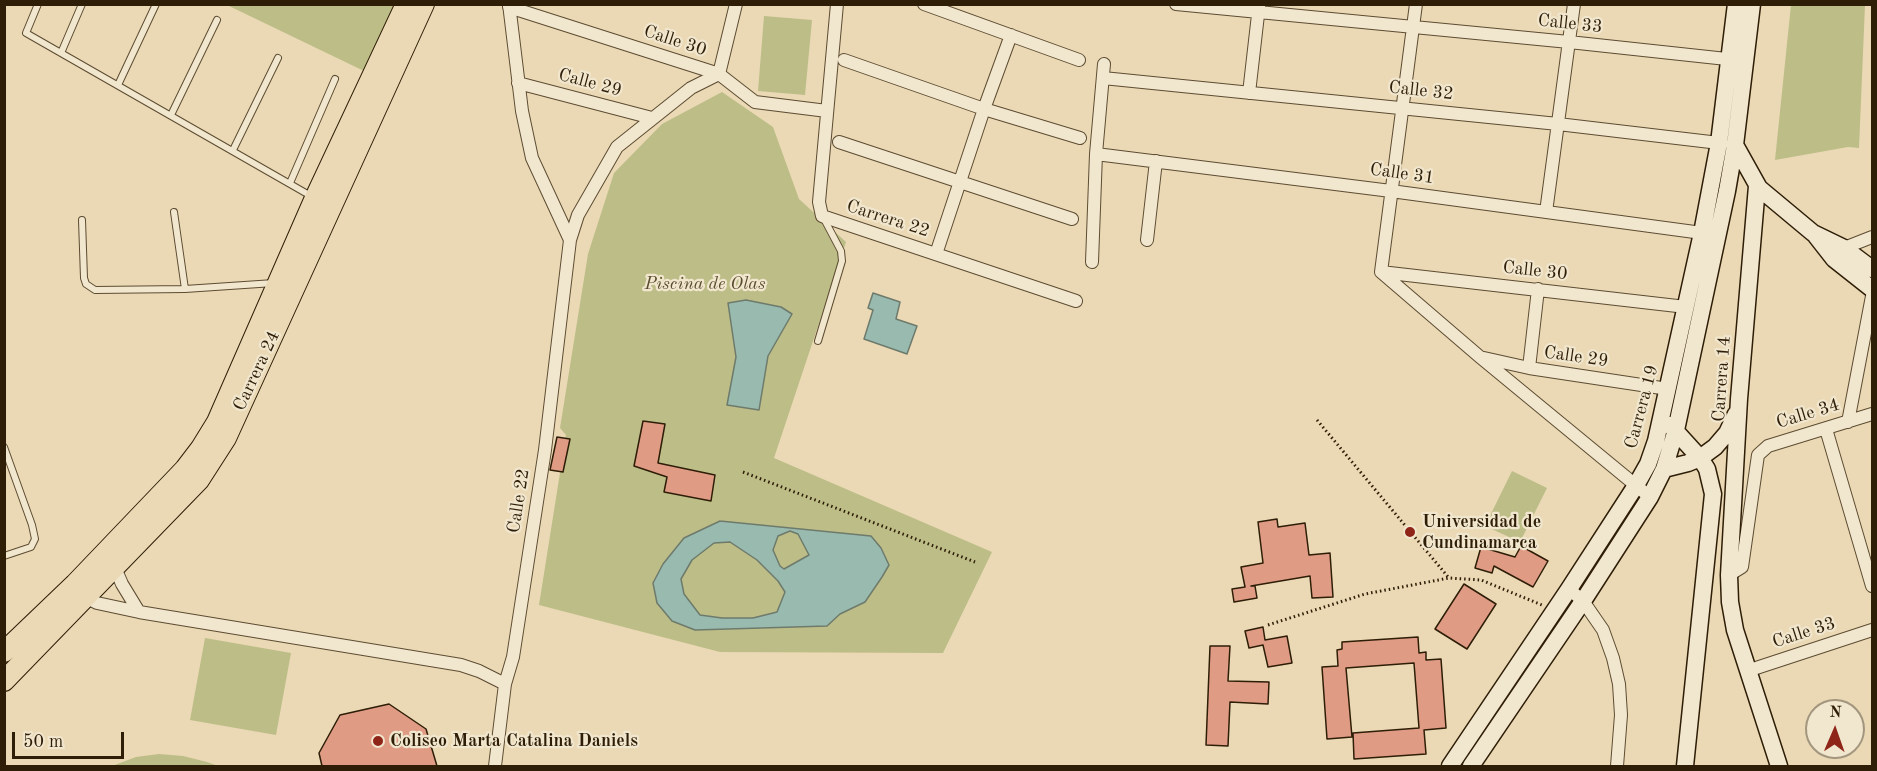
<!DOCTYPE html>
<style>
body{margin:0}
#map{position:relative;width:1877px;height:771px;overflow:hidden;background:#ead9b4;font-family:"Old Standard TT",serif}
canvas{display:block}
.frame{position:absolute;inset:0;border:6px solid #2e1d07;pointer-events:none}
.north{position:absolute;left:1805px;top:699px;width:60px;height:60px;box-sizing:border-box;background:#f1e6ce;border:2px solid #a3967e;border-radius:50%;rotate:2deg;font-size:16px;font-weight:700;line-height:24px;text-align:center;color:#2e1d07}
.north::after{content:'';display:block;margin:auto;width:21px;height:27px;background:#8f2418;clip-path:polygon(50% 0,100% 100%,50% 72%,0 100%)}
.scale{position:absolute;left:12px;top:732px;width:112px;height:27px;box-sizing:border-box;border:3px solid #2e1d07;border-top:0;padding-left:8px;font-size:18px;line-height:21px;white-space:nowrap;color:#2e1d07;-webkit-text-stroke:4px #f1e6ce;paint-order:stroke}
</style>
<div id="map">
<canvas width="1877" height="771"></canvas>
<div class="frame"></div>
<div class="north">N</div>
<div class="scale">50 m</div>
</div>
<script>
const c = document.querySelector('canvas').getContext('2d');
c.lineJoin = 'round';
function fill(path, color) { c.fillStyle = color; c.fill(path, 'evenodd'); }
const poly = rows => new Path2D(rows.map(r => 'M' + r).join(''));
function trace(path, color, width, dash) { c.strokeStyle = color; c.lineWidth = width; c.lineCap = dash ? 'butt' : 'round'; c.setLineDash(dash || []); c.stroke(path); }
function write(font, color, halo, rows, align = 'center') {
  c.font = font + ' "Old Standard TT",serif'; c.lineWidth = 4.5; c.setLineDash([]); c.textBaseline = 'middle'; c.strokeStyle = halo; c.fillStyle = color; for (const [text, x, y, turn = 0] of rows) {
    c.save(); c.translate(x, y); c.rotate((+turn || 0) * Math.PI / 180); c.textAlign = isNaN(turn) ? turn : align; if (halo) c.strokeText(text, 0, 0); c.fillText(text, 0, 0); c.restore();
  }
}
fill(poly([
 [227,5,396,5,364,71],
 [1791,5,1865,5,1859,148,1848,147,1775,160],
 [764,16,812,20,805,95,758,91],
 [722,92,773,127,799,199,846,242,774,458,992,552,943,653,720,652,539,605,566,435,560,428,588,254,614,173,662,124],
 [1512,471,1547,488,1520,542,1485,526],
 [205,638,291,653,276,735,190,720],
 [159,754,183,756,207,762,218,766,112,766,136,757]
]), '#bdbd88');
const water = poly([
 [873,293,900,302,896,319,917,326,907,354,864,339,873,310,868,308,873,293],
 [746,300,781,307,792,314,768,356,759,410,727,405,736,357,728,303,746,300],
 [720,521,871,536,881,548,889,565,882,577,865,602,840,614,827,626,695,630,672,621,657,603,653,583,663,564,684,538,720,521],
 [790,531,798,534,809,555,784,569,780,566,773,550,778,536,790,531],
 [730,542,757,560,778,581,785,592,777,612,753,618,722,618,700,615,684,594,681,579,692,560,714,543,730,542]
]);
fill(water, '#98baaf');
trace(water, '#6e7b6c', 1.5);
const building = poly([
 [643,421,665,424,658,463,715,475,711,501,664,492,667,477,634,466,643,421],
 [557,437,570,439,563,472,550,470,557,437],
 [1277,519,1278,527,1305,523,1309,555,1330,553,1333,597,1312,598,1310,576,1251,586,1255,586,1257,598,1234,602,1232,589,1245,587,1241,567,1263,563,1258,522,1277,519],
 [1521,546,1548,561,1533,587,1494,566,1492,573,1475,568,1481,547,1515,557,1521,546],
 [1464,584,1496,604,1467,649,1435,629,1464,584],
 [1263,627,1265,640,1287,636,1292,663,1268,667,1263,645,1249,648,1245,631,1263,627],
 [1418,637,1419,653,1426,652,1426,660,1441,659,1446,728,1424,730,1426,754,1354,759,1353,733,1419,728,1414,663,1346,668,1352,737,1327,739,1322,667,1338,666,1337,650,1342,649,1342,642,1418,637],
 [1210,646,1230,646,1228,681,1269,682,1268,704,1230,702,1228,746,1206,745,1210,646],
 [389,704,426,729,437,766,322,766,319,753,340,715,389,704]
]);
fill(building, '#df9b84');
trace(building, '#2e1d07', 1.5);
const lane = poly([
 [38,4,26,33,311,196],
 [61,53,82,4],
 [118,85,156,4],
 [171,115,217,20],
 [233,150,278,58],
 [290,183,335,79],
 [174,212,185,289],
 [82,220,84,278,86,284,95,290,185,289,274,283],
 [818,341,842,261,841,251,823,217],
 [4,447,32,525,35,539,31,547,4,556]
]);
const street = poly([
 [509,4,522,111,532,158,570,240],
 [837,4,819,202,822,216,1076,301],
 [924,4,1079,60],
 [1176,4,1569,42,1736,60],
 [509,7,719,74,755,102,827,111],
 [844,60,984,109,1080,138],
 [719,74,736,4],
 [1103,78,1558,124,1719,143],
 [518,83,652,118],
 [1249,93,1259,6],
 [839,142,1072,219],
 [1096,154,1391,191,1702,233],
 [1546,212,1574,4],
 [1147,240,1156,161],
 [1844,248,1872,237],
 [936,254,984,109,1011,35],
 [1092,262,1096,154,1104,64],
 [1381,272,1480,357,1650,497],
 [1381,272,1686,307],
 [1381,272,1416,4],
 [1484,358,1529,368,1668,389],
 [1529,368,1538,289],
 [1848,422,1872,296],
 [1826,429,1872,586],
 [115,568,122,584,139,612],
 [1729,575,1742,567,1758,455,1768,446,1872,414],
 [1569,589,1583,601,1603,630,1613,658,1619,684,1621,715,1617,766],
 [87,598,97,603,139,612,461,665,479,671,505,684],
 [1747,671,1872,630],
 [495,766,505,684,513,657,545,450,570,240,578,215,617,147,691,88,719,74]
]);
const secondary = poly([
 [1734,145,1735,145,1759,188,1813,233,1844,248,1872,269],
 [1757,186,1739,399,1729,575,1730,602,1735,630,1779,766],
 [1816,236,1834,259,1872,289],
 [1670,425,1700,458,1707,469,1713,494,1685,766],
 [1664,469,1688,463,1700,458,1715,447,1727,433,1736,414],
 [1450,766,1569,589,1635,487,1648,464,1656,441,1702,233,1719,143,1736,4],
 [1471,766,1583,601,1650,497,1664,469,1676,430,1727,191,1735,145,1752,4]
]);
const primary = poly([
 [4,652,75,584,185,469,201,448,217,422,315,198,406,4],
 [4,681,199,480,226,438,424,4]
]);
trace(lane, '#5d4c32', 8);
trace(street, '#5d4c32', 14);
trace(secondary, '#2e1d07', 19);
trace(primary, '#2e1d07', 22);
trace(poly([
 [1317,420,1449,578],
 [743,472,975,562],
 [1268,625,1365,594,1449,578,1481,580,1542,605]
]), '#2e1d07', 3, [1.5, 3]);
trace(lane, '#f1e6ce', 6);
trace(street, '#f1e6ce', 12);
trace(secondary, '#f1e6ce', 16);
trace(primary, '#ead9b4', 20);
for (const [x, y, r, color] of [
 [1410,532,6,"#8f2418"],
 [378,741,6,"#8f2418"]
]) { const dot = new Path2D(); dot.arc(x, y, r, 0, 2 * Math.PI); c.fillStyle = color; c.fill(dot); trace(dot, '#f1e6ce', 2); }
write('18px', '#2e1d07', '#f1e6ce', [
 ["Calle 33",1570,24,6],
 ["Calle 30",675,41,18],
 ["Calle 29",590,83,15],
 ["Calle 32",1421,91,6],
 ["Calle 31",1402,174,8],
 ["Carrera 22",888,219,18],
 ["Calle 30",1535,271,6],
 ["Calle 29",1576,357,8],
 ["Carrera 24",257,371,-65],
 ["Carrera 14",1722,379,-86],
 ["Carrera 19",1642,407,-75],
 ["Calle 34",1808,414,-17],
 ["Calle 22",519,501,-81],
 ["Calle 33",1804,633,-18]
]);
write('italic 18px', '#594d2e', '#f1e6ce', [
 ["Piscina de Olas",705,284]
]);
write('bold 18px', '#2e1d07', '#f1e6ce', [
 ["Universidad de",1422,522],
 ["Cundinamarca",1422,543],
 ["Coliseo Marta Catalina Daniels",390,741]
], 'left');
</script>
